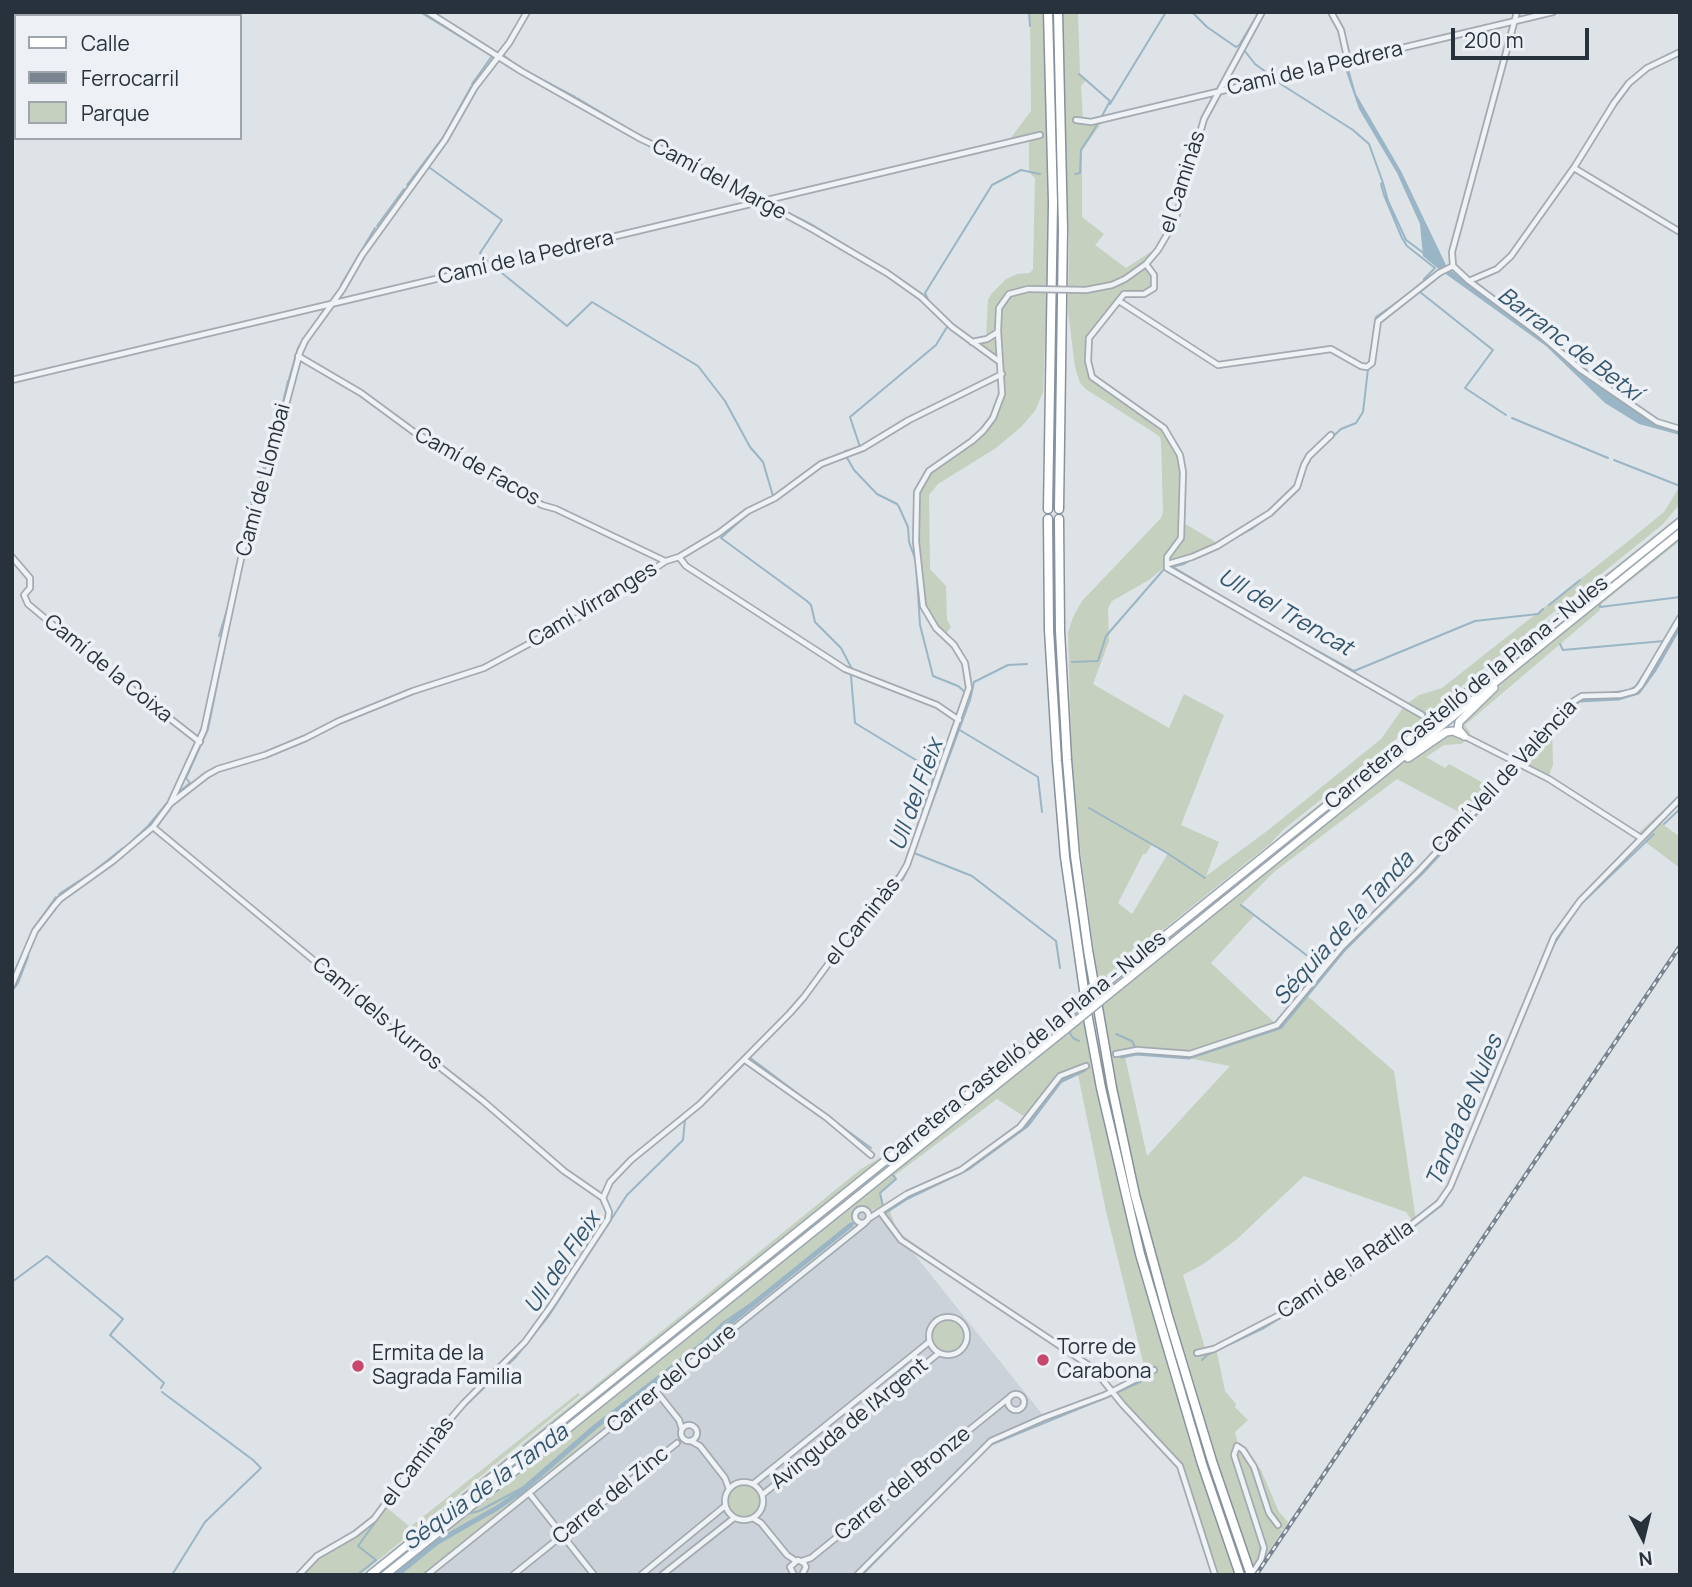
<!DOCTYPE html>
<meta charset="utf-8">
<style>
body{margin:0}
#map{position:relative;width:1692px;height:1587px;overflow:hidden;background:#dee3e7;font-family:Manrope,sans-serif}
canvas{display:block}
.frame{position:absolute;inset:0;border:14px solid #28323d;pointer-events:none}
.legend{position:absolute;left:14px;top:14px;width:228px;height:126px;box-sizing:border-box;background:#edf1f5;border:2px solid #9ea5ab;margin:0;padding:9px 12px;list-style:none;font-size:21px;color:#28323d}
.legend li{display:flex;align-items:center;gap:14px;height:35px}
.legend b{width:35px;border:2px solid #9ea5ab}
.north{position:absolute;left:1608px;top:1503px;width:70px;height:70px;-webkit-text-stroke:5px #edf1f5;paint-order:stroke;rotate:173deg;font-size:19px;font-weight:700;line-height:28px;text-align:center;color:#28323d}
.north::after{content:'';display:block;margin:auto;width:24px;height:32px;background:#28323d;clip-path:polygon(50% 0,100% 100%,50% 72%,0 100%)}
.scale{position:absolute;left:1451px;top:28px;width:138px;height:32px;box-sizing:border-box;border:4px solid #28323d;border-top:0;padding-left:9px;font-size:21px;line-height:24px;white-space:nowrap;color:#28323d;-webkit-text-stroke:5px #edf1f5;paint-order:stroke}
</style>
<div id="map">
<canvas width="1692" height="1587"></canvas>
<div class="frame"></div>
<ul class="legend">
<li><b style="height:9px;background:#fff"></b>Calle</li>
<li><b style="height:9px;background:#78848f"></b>Ferrocarril</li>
<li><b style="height:19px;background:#c6d0bf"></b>Parque</li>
</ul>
<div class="north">N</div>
<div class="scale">200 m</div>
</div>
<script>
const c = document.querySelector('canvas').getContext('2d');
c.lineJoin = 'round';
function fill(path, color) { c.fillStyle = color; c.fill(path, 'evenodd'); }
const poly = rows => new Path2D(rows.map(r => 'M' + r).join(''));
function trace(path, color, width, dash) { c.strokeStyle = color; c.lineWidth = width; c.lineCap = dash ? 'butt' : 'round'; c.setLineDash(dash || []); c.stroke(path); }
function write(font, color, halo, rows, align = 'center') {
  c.font = font + ' Manrope,sans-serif'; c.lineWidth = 7; c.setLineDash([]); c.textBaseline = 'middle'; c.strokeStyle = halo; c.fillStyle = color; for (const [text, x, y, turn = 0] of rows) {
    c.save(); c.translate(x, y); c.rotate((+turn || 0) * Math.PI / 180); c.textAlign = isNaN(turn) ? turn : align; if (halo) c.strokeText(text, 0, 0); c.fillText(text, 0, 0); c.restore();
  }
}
fill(poly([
 [859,1208,879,1210,1042,1414,983,1444,855,1575,422,1575,852,1228,853,1215]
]), '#ccd2d9');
fill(poly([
 [1030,12,1046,12,1050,228,1043,392,1035,411,1021,427,996,448,938,484,929,495,930,569,946,586,947,620,951,627,944,636,936,628,923,605,916,541,917,492,929,471,983,431,1000,404,1001,362,972,342,986,339,988,300,992,293,1006,279,1017,274,1030,273,1033,269,1035,178,1030,173,1029,168,1029,138,1007,143,1031,111],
 [1061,12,1078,12,1080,74,1086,80,1081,86,1083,121,1104,119,1082,151,1082,217,1104,234,1095,245,1126,268,1160,246,1146,264,1151,271,1155,284,1150,292,1124,294,1089,338,1091,377,1164,429,1182,462,1182,522,1219,544,1168,564,1149,580,1112,601,1108,608,1109,641,1093,684,1169,728,1184,694,1224,715,1181,825,1219,842,1206,876,1267,831,1381,739,1405,705,1419,695,1442,688,1631,539,1664,512,1680,486,1680,504,1662,525,1283,830,1271,843,1098,982,1081,856,1072,771,1068,632,1073,617,1082,601,1161,518,1163,512,1161,442,1160,437,1150,430,1087,390,1080,383,1075,367,1068,311,1069,238],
 [1152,844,1168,853,1132,914,1118,903,1143,854,1146,854],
 [1680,515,1680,518,1099,986,1273,844,1282,834],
 [1680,536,1680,541,1600,605,1600,610,1592,617,1465,725,1470,733,1468,738,1470,739,1461,744,1444,745,1426,757,1445,768,1449,764,1494,789,1468,817,1397,779,1274,872,1241,905,1254,916,1211,963,1277,1025,1304,993,1394,1071,1416,1220,1414,1223,1406,1212,1304,1176,1236,1240,1202,1265,1183,1275,1205,1348,1207,1351,1216,1348,1225,1391,1236,1404,1235,1407,1248,1420,1235,1432,1239,1447,1249,1455,1261,1470,1279,1512,1288,1522,1283,1530,1278,1525,1282,1531,1254,1574,1183,1359,1142,1209,1124,1130,1099,1005,1312,832,1429,743,1453,732,1476,706,1508,678],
 [1137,1050,1184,1055,1188,1058,1230,1066,1147,1156,1124,1052],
 [1552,725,1553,765,1548,778,1518,765],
 [1680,795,1680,799,1657,820,1680,837,1680,868,1636,835],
 [1082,998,367,1575,362,1575,861,1169,893,1150],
 [1086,1016,1119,1183,1149,1297,1237,1575,1215,1575,1181,1466,1113,1391,1146,1374,1106,1211,1077,1070,1060,1076,1028,1119,997,1099,895,1175,897,1179,881,1193,884,1208,892,1203,893,1208,890,1212,898,1232,993,1299,905,1243,879,1210,858,1208,853,1215,852,1227,422,1575,389,1575],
 '930 1336a18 18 0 1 1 36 0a18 18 0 1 1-36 0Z',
 [578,1393,580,1395,360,1575,300,1575,317,1557,368,1527,386,1507,410,1527],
 '726 1501a17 17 0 1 1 34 0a17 17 0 1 1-34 0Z'
]), '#c6d0bf');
fill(poly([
 [1347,62,1356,94,1401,171,1447,267,1441,271,1423,256,1420,224,1397,173,1359,109,1343,63],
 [1449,269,1656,423,1680,430,1680,435,1639,424,1605,403,1546,346,1443,272]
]), '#9ab5c5');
trace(poly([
 [420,12,492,56,472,84],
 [1029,12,1030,26],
 [1192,12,1207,27,1236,47,1239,45],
 [1240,44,1259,12],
 [1244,50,1255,64,1273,77],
 [503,55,520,68,575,97],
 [1079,74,1110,101,1102,116],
 [1276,81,1353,130,1369,144,1383,183,1381,184,1384,195,1402,238,1407,246,1435,268,1424,279,1424,282],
 [577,98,637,134,710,169],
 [1110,104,1166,12],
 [430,168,502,220,480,253,489,263],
 [713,171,748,190],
 [1075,174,1080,173,1081,150,1097,125],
 [1383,183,1388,201,1406,240,1425,254],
 [407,185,444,136,471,87],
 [750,192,762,198],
 [771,204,814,226,853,250],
 [377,226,404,189],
 [497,269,567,326,592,302,698,366,725,401,750,447,763,462,773,496],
 [1443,273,1420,292,1493,350,1465,388,1506,415],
 [902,281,922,294],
 [341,285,375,228],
 [929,302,925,293,992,185,1021,170,1040,174],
 [1369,364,1376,317,1402,299],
 [289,379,298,348,324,310],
 [1512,418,1608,458],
 [1326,443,1341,429,1356,423,1363,412,1368,369],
 [860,447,850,417,936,345,947,327],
 [845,451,855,449],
 [846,456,854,470,877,494,897,504,899,507,908,527,909,542,916,561,920,625,933,676,958,686,965,692],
 [1614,460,1680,486],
 [1296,491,1300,487,1302,478],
 [251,502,275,437,288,381],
 [773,502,749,513,721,538,807,601,811,605,815,622,841,648,852,669],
 [1232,539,1253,528,1272,514],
 [241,550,249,509],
 [1171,567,1184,564,1196,557],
 [1173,567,1262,620,1354,671,1475,621,1538,614,1543,609],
 [1549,605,1580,580],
 [1600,605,1600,607,1680,597],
 [219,636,231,597],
 [1560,644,1563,650,1664,641],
 [1072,662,1098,661,1106,636,1165,568],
 [851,676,855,723,934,771,934,776,909,851],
 [1610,693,1629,690,1636,686,1656,655],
 [958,729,1038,777,1042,812],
 [179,792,190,783,186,778,208,729,224,650],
 [1089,808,1167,853,1205,878],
 [1664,824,1680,809],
 [129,844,148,826,167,803],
 [914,853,972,876,1056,941,1060,968],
 [912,857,970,700,974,682,1008,665,1027,664],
 [59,894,93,872,123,848],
 [886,894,903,879,908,869],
 [1241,905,1322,967],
 [1580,905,1654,834],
 [34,928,56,897],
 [1551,949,1576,910],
 [12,991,18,983,28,957],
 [807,996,829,967],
 [794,1012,804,1001],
 [1070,1033,1073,1038,1079,1041],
 [1116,1034,1132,1041,1135,1047],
 [749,1057,825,1114],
 [830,1118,871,1148],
 [883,1206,880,1193,896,1179,892,1174],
 [12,1282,47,1256,123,1319,110,1335,164,1383,161,1388],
 [1202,1360,1207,1355,1264,1328,1353,1274,1442,1205,1451,1190,1534,990],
 [162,1392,253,1460,261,1468,205,1522,172,1575],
 [1118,1392,1153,1376],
 [990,1445,1110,1396],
 [467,1514,479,1511,524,1487,599,1422,703,1342,724,1322,752,1303,853,1223],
 [357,1575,376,1560,358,1546,416,1466,463,1408,516,1357,548,1317,627,1195,683,1140,685,1120,745,1063],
 [399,1575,436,1545,498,1507],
 [862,1575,976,1459]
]), '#9ab5c5', 2);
trace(poly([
 [1545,738,1569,707,1579,700,1618,698,1638,692,1654,670,1680,625],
 [1122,1056,1136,1053,1189,1057,1280,1027,1344,949,1422,872,1510,776],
 [883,1213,906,1198,968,1168,1027,1125,1060,1081,1083,1070],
 [664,1376,851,1225],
 [396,1575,437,1542,497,1508,519,1493,595,1427,662,1377]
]), '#9ab5c5', 5);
const minor = poly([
 [428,12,521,71,641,139,687,161,814,230,887,273,921,297,952,327,1000,362],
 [1331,12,1341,30,1348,61],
 [1076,120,1091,122,1553,12],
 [1574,168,1680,232],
 [1146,264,1154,275,1154,288,1144,294,1124,294,1089,338,1088,361,1092,377,1164,428,1180,455,1183,472,1181,538,1167,557,1167,568,1422,715],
 [1453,266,1469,281,1541,335,1581,370,1657,422,1680,429],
 [1453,266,1452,252,1517,12],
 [1469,281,1497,269,1511,256,1575,166,1614,103,1629,83,1647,68,1680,52],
 [1086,290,1112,285,1125,279,1146,264,1158,250,1175,221,1204,119,1262,12],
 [1119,301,1218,365,1331,349,1361,366,1367,367,1372,363,1378,321,1439,273,1453,266],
 [972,342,987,339,998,332],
 [298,356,361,393,414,432,542,505,556,509,665,561],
 [12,380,1040,135],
 [12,557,30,578,30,588,24,595,28,604,91,657,200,742],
 [679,557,686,566,845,669,937,705,959,720],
 [1168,564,1192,557,1217,546,1270,513,1297,487,1304,465,1309,456,1331,435],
 [1464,736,1549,779,1641,838],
 [171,803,207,775,218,769,265,755,306,738,339,721,413,691,484,668,590,611,666,561,679,557,719,533,748,511,775,498,821,464,863,448,909,420,1002,374],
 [153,827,317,963,395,1032,483,1101,564,1171,603,1198],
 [12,985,35,931,54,906,60,899,113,861,153,827,170,804,204,730,250,517,269,468,300,352,305,341,342,290,362,255,445,140,475,87,509,43,527,12],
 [1116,1054,1137,1050,1190,1054,1277,1025,1341,948,1418,872,1543,738,1563,708,1582,696,1620,695,1635,691,1640,686,1680,618],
 [745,1060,827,1118,871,1155],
 '855 1216a7 7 0 1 1 14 0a7 7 0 1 1-14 0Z',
 [881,1213,901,1240,1093,1368,1123,1405,1180,1466,1215,1575],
 [868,1219,907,1194,961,1170,1020,1127,1060,1076,1086,1066],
 '929 1336a19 19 0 1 1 38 0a19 19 0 1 1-38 0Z',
 [1197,1353,1214,1349,1291,1309,1365,1261,1439,1203,1450,1187,1554,937,1580,901,1680,799],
 [656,1391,679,1420,682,1429],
 '1008 1402a8 8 0 1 1 16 0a8 8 0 1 1-16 0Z',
 '681 1433a8 8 0 1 1 16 0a8 8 0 1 1-16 0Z',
 [691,1441,700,1446,725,1478,729,1489],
 '725 1501a19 19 0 1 1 38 0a19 19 0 1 1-38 0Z',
 [753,1484,929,1342],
 [529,1493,594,1575],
 [762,1495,939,1353],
 [753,1518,761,1523,787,1555,796,1561],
 [802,1561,811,1558,1010,1397],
 [1252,1574,1261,1560,1264,1548,1234,1455,1237,1446,1243,1450,1254,1467,1269,1513,1278,1525],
 [299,1575,317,1556,355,1534,374,1519,433,1439,464,1403,525,1342,551,1306,608,1219,609,1212,603,1198,610,1182,631,1160,700,1104,790,1013,804,997,873,903,900,877,907,865,969,688,965,663,954,645,936,628,923,606,916,541,917,492,929,471,972,441,983,431,993,418,1002,394,998,331,999,308,1009,294,1028,289],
 [427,1575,865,1223],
 [513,1575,677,1443],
 [641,1575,725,1506],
 [662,1575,734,1518],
 [794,1575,790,1567,798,1560,804,1563,806,1567,802,1575],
 [857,1575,991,1441,1043,1418,1105,1395,1154,1370]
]);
const primary = poly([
 [1464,736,1458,729,1459,722,1494,688],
 [1408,758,1446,732,1453,731,1460,734],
 [1116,975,1680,522],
 [1119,986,1680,533],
 [370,1575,1063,1018],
 [385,1575,1065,1030]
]);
const motorway = poly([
 [1048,12,1053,203,1048,509],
 [1058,12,1063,229,1059,509],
 [1048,519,1049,630,1057,761,1065,857,1088,1018,1101,1088,1140,1254,1202,1464,1240,1575],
 [1059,519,1060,631,1067,760,1075,856,1088,950,1112,1088,1135,1195,1168,1316,1212,1461,1251,1575]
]);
trace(minor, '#a4aab1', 8);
trace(primary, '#9ea8b2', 10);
trace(motorway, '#86929d', 11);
trace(minor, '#f0f3f5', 4.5);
trace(primary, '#fff', 7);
trace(motorway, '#fff', 8);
const rail = poly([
 [1256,1575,1680,946]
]);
trace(rail, '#78848f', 4.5);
trace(rail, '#edf1f5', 2, [5]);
const minorBridge = poly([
 [1028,289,1086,290]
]);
const primaryBridge = poly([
 [1063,1018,1116,975],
 [1065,1030,1119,986]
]);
trace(minorBridge, '#a4aab1', 8, []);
trace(primaryBridge, '#9ea8b2', 10, []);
trace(minorBridge, '#f0f3f5', 4.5);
trace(primaryBridge, '#fff', 7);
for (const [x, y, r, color] of [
 [1043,1360,7,"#c7486c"],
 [358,1366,7,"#c7486c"]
]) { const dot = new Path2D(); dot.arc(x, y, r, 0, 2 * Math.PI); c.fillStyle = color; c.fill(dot); trace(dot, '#edf1f5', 2.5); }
write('21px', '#28323d', '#edf1f5', [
 ["Camí de la Pedrera",1315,69,-13],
 ["Camí del Marge",719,180,28],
 ["el Caminàs",1183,182,-72],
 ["Camí de la Pedrera",526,258,-13],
 ["Camí de Facos",477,467,29],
 ["Camí de Llombai",264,480,-75],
 ["Camí Virranges",593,605,-31],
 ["Camí de la Coixa",108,669,39],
 ["Carretera Castelló de la Plana - Nules",1467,693,-39],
 ["Camí Vell de València",1505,777,-47],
 ["el Caminàs",863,922,-51],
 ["Camí dels Xurros",377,1014,40],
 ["Carretera Castelló de la Plana - Nules",1025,1048,-39],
 ["Camí de la Ratlla",1346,1270,-34],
 ["Carrer del Coure",672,1379,-39],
 ["Avinguda de l'Argent",850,1424,-39],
 ["el Caminàs",418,1462,-53],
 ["Carrer del Bronze",903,1484,-39],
 ["Carrer del Zinc",611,1496,-39]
]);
write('21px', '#28323d', '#edf1f5', [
 ["Torre de",1057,1348],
 ["Carabona",1057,1372],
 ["Ermita de la",372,1354],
 ["Sagrada Familia",372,1378]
], 'left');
write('italic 23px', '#34566e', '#edf1f5', [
 ["Barranc de Betxí",1569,345,37],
 ["Ull del Trencat",1285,613,30],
 ["Ull del Fleix",917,795,-70],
 ["Séquia de la Tanda",1344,929,-48],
 ["Tanda de Nules",1465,1111,-67],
 ["Ull del Fleix",563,1263,-56],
 ["Séquia de la Tanda",486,1488,-36]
]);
</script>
